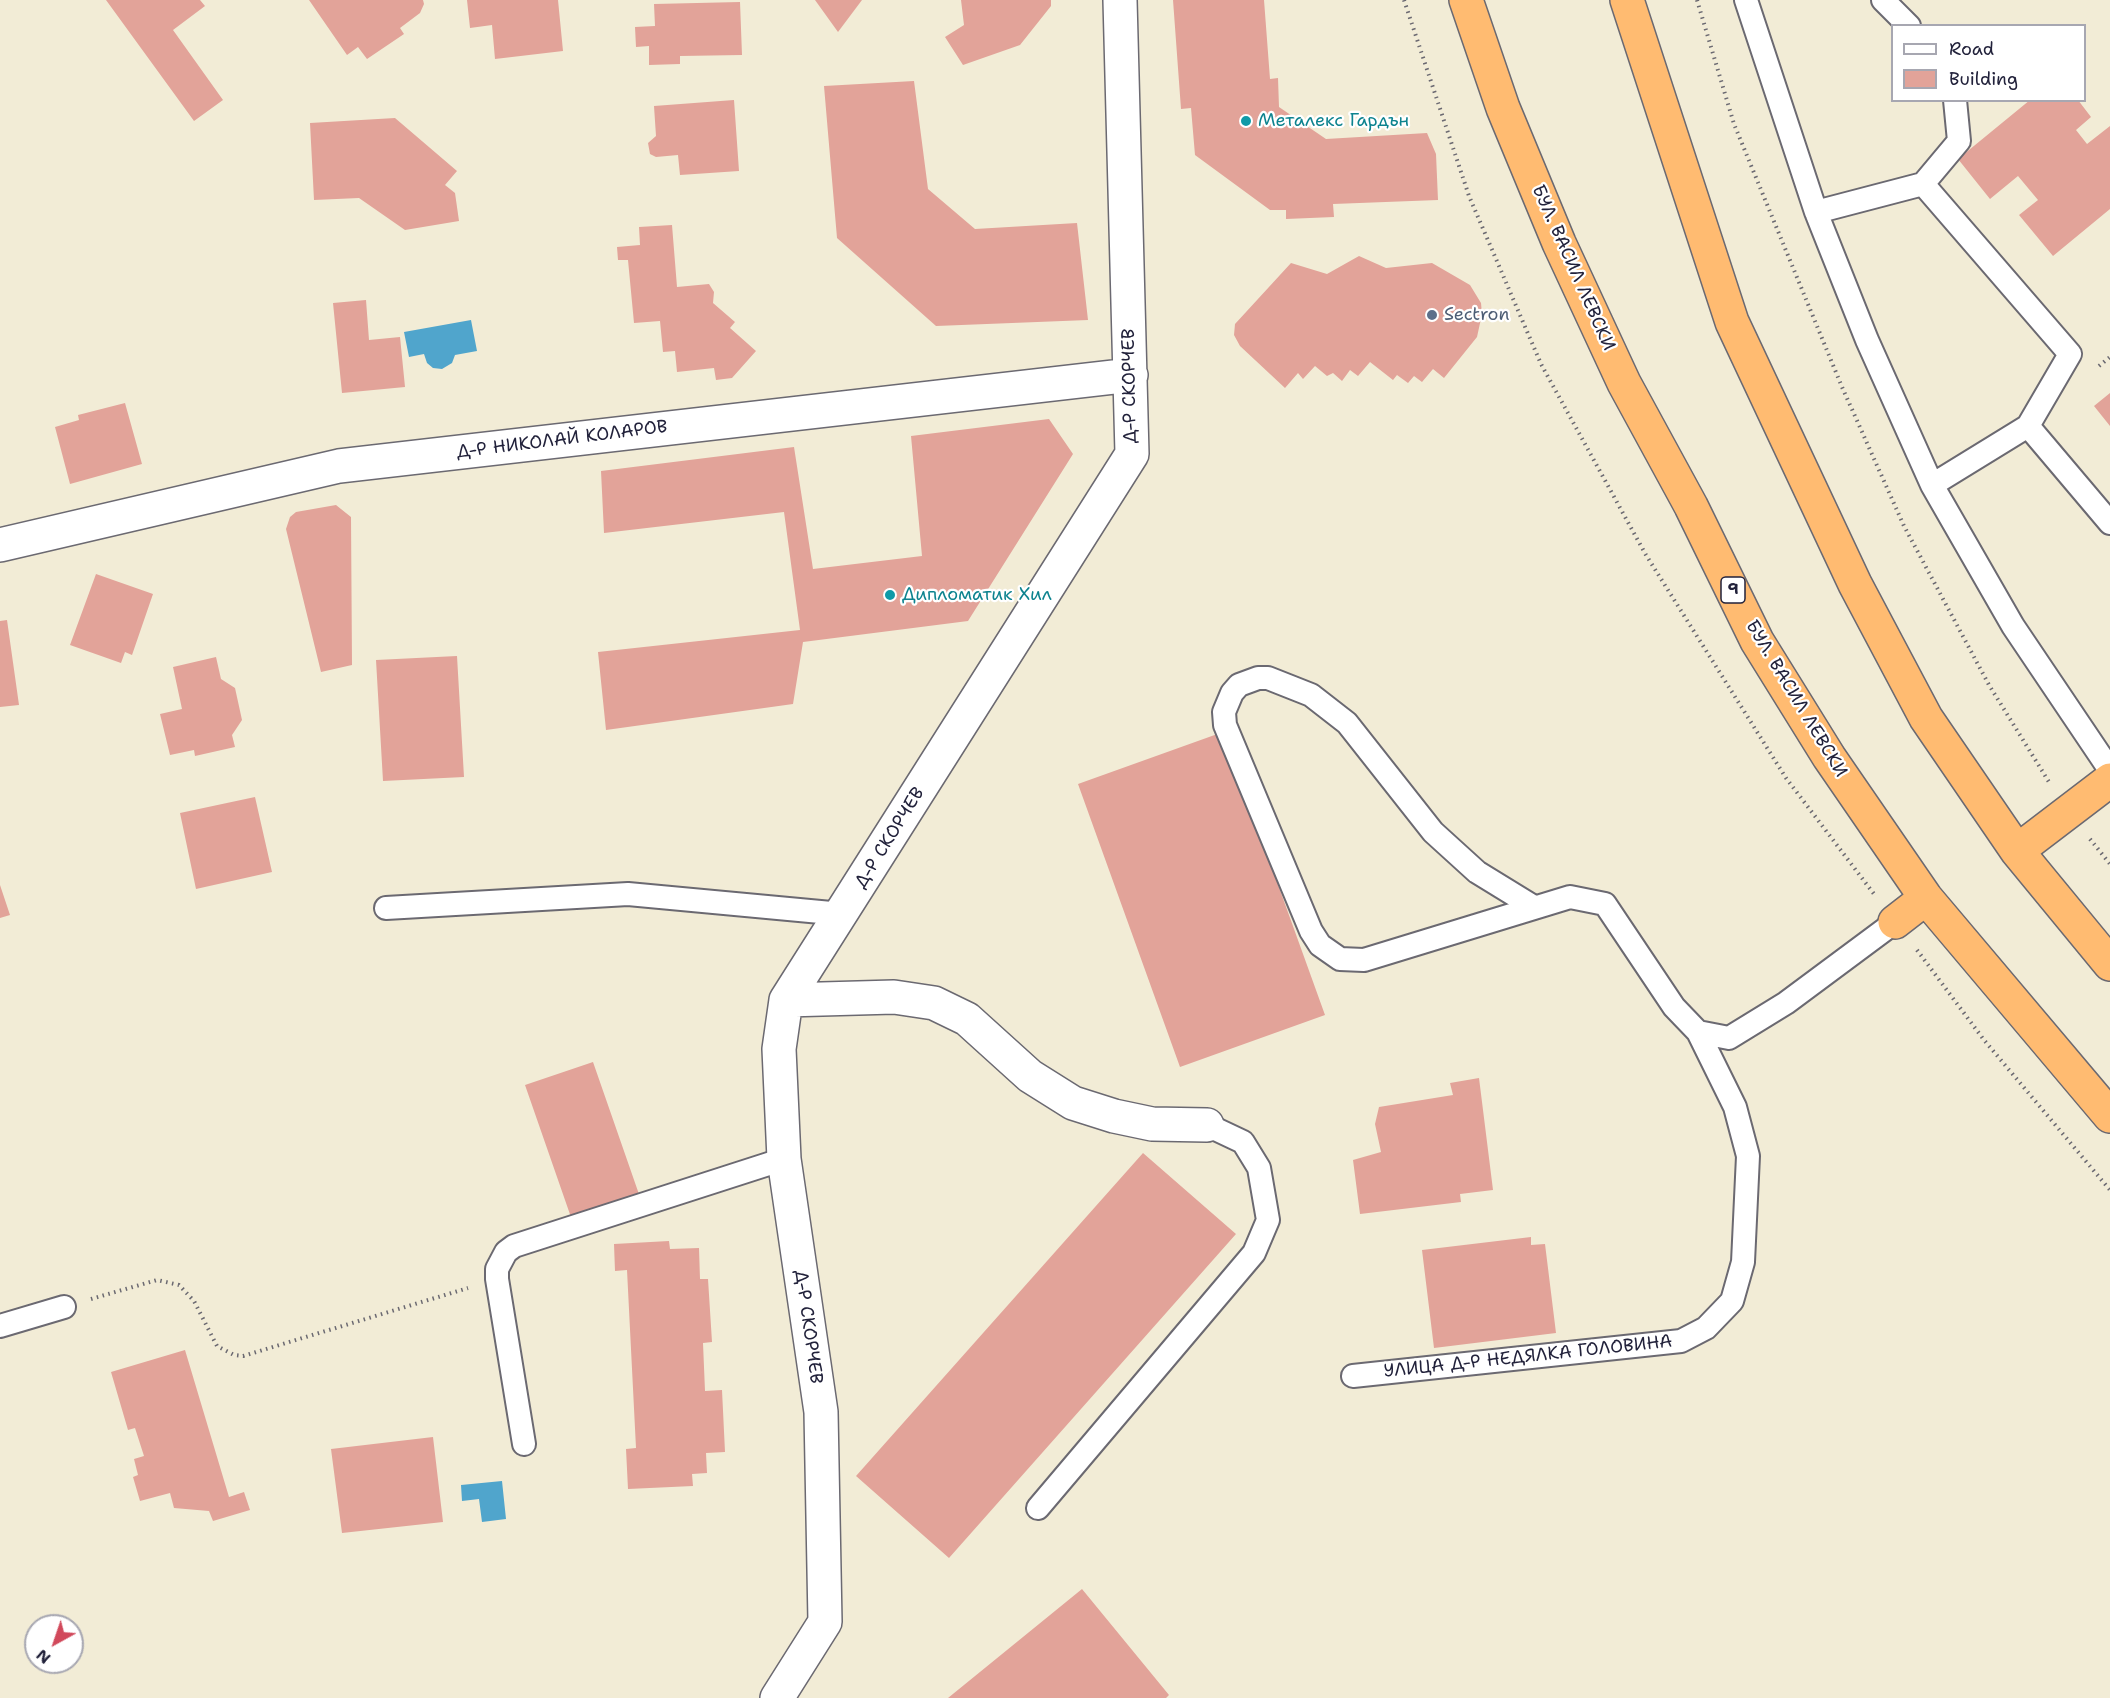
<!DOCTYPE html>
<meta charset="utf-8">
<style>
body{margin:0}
#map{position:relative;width:2110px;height:1698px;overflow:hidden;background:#f2ecd6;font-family:"Shantell Sans",sans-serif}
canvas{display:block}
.legend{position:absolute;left:1891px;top:24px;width:195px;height:78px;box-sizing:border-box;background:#fff;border:2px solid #a7a7b1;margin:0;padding:8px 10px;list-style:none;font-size:18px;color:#22223b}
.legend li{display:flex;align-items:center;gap:12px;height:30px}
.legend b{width:30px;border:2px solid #a7a7b1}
.north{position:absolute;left:24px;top:1614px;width:60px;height:60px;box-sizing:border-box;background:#fff;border:2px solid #a7a7b1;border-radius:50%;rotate:220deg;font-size:16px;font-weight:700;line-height:24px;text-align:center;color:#22223b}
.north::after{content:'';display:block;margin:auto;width:21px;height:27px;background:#d1495b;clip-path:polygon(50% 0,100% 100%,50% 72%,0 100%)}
</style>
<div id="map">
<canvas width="2110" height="1698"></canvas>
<ul class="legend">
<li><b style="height:8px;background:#fff"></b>Road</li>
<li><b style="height:16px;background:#e2a399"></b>Building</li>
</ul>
<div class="north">N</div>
</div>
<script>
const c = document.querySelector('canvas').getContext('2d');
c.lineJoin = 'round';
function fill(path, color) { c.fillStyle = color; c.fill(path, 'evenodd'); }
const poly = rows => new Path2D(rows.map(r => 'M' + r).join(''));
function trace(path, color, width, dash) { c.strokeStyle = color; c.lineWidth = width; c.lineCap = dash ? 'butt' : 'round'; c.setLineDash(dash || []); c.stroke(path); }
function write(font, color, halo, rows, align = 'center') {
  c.font = font + ' "Shantell Sans",sans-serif'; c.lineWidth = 4.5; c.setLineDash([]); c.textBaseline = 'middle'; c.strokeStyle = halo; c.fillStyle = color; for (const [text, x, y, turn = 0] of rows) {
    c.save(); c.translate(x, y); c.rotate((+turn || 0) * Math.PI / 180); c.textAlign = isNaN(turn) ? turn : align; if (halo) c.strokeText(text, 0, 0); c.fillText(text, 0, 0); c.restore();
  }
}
fill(poly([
 [471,320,477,351,455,355,452,363,442,369,433,368,427,363,424,354,409,357,404,332],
 [502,1481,506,1519,482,1522,479,1499,462,1501,461,1485]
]), '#50a5cc');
fill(poly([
 [106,0,200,0,205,6,173,30,223,100,194,121],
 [309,0,423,0,424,4,420,13,400,28,404,34,367,59,358,47,347,55],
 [467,0,558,0,563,51,495,59,492,25,470,28],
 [815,0,862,0,838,32],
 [961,0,1051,0,1051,6,1020,45,963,65,945,37,964,25],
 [1173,0,1264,0,1270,79,1278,78,1279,107,1326,139,1427,133,1436,154,1438,200,1333,204,1334,217,1286,219,1286,210,1270,210,1195,155,1191,108,1181,109],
 [740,2,742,55,680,56,680,64,649,65,649,46,636,47,635,27,655,26,654,4],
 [914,81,928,189,975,229,1077,223,1088,320,936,326,837,238,824,86],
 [734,100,739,171,680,175,678,155,656,157,650,154,648,143,656,136,654,106],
 [2030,100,2078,100,2091,117,2076,130,2087,144,2110,126,2110,209,2053,256,2019,215,2038,200,2018,176,1990,199,1958,159],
 [395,118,457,171,445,185,455,193,459,221,405,230,359,198,314,200,310,123],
 [672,225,677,287,709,284,714,292,713,303,735,322,730,328,756,351,732,378,716,380,714,368,677,372,675,351,663,352,660,321,634,323,628,260,618,260,617,247,640,245,639,227],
 [1359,256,1386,268,1432,263,1470,285,1481,303,1482,314,1477,337,1444,378,1433,369,1422,382,1414,376,1408,383,1397,375,1393,380,1370,362,1358,376,1350,370,1342,381,1333,373,1327,376,1315,366,1303,379,1298,373,1285,388,1240,346,1234,335,1235,324,1291,263,1327,274],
 [366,300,369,340,400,337,405,387,342,393,333,303],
 [2110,393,2110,426,2094,406],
 [125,403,142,464,70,484,55,427,79,420,78,415],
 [1049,419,1073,454,968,621,803,642,793,704,606,730,598,652,800,630,784,512,604,533,601,471,794,447,813,569,922,556,911,436],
 [336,505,351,517,352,665,321,672,286,529,290,517,296,512],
 [96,574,153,594,132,655,125,652,121,663,70,645],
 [7,620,19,705,0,707,0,621],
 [457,656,464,777,383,781,376,660],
 [216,657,221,679,235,688,242,720,232,735,235,747,195,756,194,750,170,755,160,714,182,709,173,667],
 [1223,732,1325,1015,1180,1067,1078,784],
 [255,797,272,872,196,889,180,813],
 [0,885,10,915,0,918],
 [593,1062,641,1200,573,1223,525,1085],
 [1479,1078,1493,1190,1460,1194,1461,1202,1360,1214,1353,1160,1381,1152,1375,1124,1379,1107,1453,1095,1450,1083],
 [1143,1153,1236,1234,949,1558,856,1476],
 [1531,1237,1531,1245,1545,1244,1556,1333,1434,1348,1422,1250],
 [669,1241,670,1249,699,1248,700,1279,708,1279,712,1342,703,1343,705,1391,722,1390,725,1452,706,1453,707,1473,692,1474,693,1486,628,1489,626,1449,636,1448,627,1270,615,1271,614,1244],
 [185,1350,229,1497,244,1492,250,1510,213,1521,209,1511,174,1508,170,1493,140,1501,133,1477,138,1475,134,1459,144,1456,135,1428,128,1430,111,1372],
 [433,1437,443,1522,342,1533,331,1449],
 [1082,1589,1169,1695,1166,1698,948,1698]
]), '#e2a399');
const service = poly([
 [1746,0,1816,212,1867,340,1932,485,2013,626,2110,770],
 [1883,0,1909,26],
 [1923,184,1959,141,1955,100],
 [1816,212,1923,184,2070,354,2028,426,1932,485],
 [2028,426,2110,523],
 [1534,907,1477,872,1433,832,1347,723,1311,695,1268,678,1258,678,1239,685,1232,693,1224,712,1225,725,1311,931,1320,945,1340,959,1364,960,1570,897,1605,904,1674,1007,1698,1032,1729,1038,1786,1003,1895,922],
 [386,908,628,894,842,914],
 [0,1326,64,1307],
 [1353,1376,1681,1341,1706,1328,1732,1301,1743,1262,1748,1156,1735,1107,1698,1032],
 [524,1444,497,1279,497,1269,506,1252,514,1246,784,1159],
 [1038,1508,1254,1253,1268,1220,1259,1168,1243,1142,1207,1125]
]);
const minor = poly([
 [0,545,339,466,1131,375],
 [786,1000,894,997,934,1003,967,1019,1030,1076,1073,1103,1114,1116,1152,1124,1207,1125],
 [777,1698,825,1622,821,1412,784,1159,779,1049,786,1000,1132,454,1120,0]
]);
const trunk = poly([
 [1466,0,1503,108,1559,243,1624,383,1691,506,1757,641,1829,757,1926,898,2110,1116],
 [1627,0,1732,322,1855,584,1926,718,2017,851,2110,964],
 [2017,851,2110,780],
 [1895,922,1926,898]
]);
trace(service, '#6b6971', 26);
trace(minor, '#6b6971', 36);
trace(trunk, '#6b6971', 36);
trace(poly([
 [1404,0,1469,196,1541,364,1646,555,1786,778,1874,894],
 [1697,0,1734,124,1842,387,1904,526,1989,685,2049,782],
 [2099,366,2110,357],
 [2090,839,2110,864],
 [1917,950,1984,1040,2110,1190],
 [91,1299,157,1280,179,1285,194,1301,217,1346,234,1355,243,1356,468,1288]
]), '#6b6971', 4, [1.5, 4.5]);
trace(service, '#fff', 22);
trace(minor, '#fff', 33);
trace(trunk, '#ffbb71', 33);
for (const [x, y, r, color] of [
 [1246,121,6,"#0f9aa8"],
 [1432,315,6,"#5c6f8a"],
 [890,595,6,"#0f9aa8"]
]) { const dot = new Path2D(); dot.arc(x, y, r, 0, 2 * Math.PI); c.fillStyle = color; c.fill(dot); trace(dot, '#fff', 2); }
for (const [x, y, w] of [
 [1733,590,24]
]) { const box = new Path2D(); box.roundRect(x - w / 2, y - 13, w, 26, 4.5); c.fillStyle = '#fff'; c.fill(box); trace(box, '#22223b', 1.5); }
write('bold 16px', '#22223b', null, [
 ["9",1733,590]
]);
write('18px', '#0d838f', '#fff', [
 ["Металекс Гардън",1258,121],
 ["Дипломатик Хил",902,595]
], 'left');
write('18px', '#22223b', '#fff', [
 ["БУЛ. ВАСИЛ ЛЕВСКИ",1573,268,66],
 ["Д-Р СКОРЧЕВ",1130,386,-91],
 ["Д-Р НИКОЛАЙ КОЛАРОВ",562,440,-7],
 ["БУЛ. ВАСИЛ ЛЕВСКИ",1796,699,59],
 ["Д-Р СКОРЧЕВ",890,838,-58],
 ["Д-Р СКОРЧЕВ",808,1327,82],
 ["УЛИЦА Д-Р НЕДЯЛКА ГОЛОВИНА",1528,1357,-6]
]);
write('18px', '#4e5e75', '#fff', [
 ["Sectron",1444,315]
], 'left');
</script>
